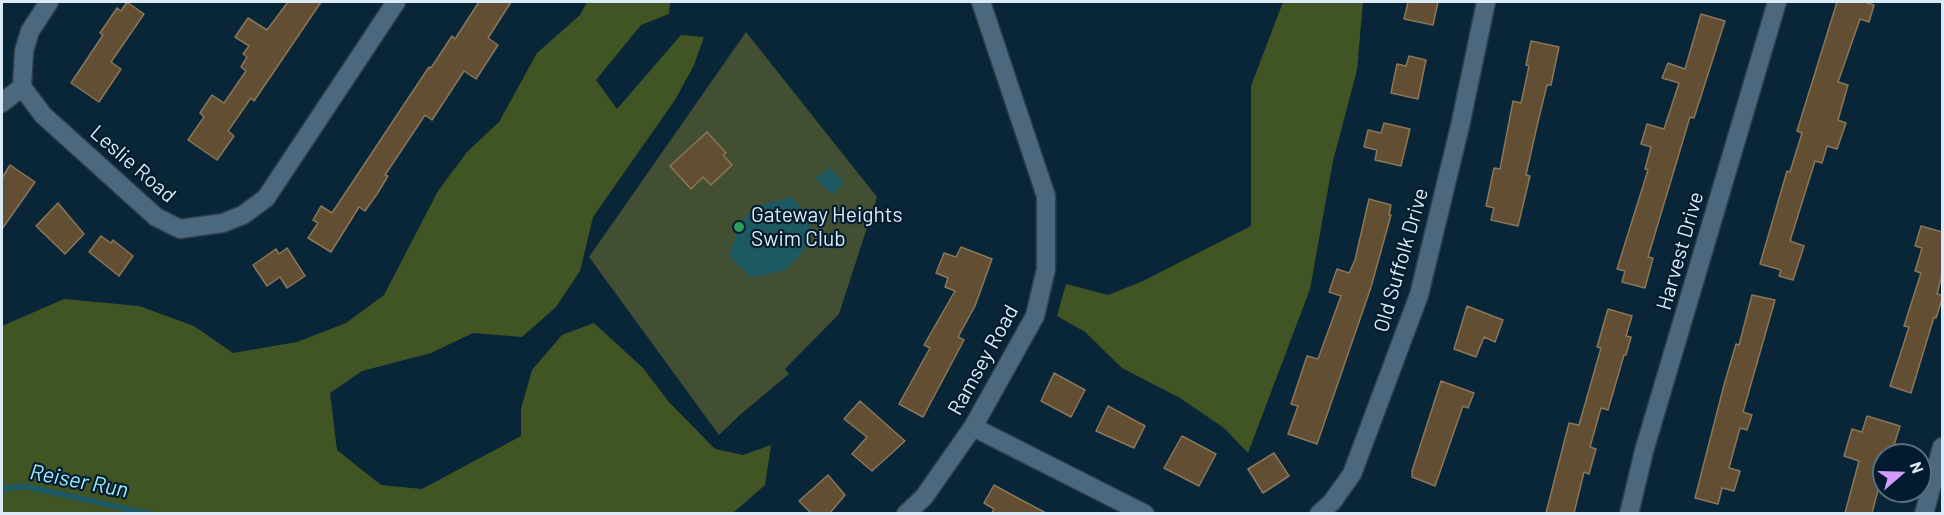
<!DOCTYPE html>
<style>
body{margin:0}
#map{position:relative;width:1944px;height:515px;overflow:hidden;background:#092638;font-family:Barlow,sans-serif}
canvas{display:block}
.frame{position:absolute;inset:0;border:3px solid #daeaf6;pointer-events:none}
.north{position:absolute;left:1872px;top:443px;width:60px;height:60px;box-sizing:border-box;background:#011c2e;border:2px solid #586e7e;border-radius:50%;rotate:70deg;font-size:16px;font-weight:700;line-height:24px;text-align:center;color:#daeaf6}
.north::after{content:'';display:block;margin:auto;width:21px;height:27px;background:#d39cfc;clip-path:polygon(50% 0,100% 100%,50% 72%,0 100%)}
</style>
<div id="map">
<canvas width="1944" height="515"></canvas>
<div class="frame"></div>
<div class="north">N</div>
</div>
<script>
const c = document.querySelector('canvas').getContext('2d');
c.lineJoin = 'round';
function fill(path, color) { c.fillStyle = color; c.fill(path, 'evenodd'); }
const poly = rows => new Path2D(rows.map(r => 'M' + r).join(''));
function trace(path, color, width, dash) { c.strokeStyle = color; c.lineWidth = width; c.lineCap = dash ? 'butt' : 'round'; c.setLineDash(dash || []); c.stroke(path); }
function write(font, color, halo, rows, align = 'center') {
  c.font = font + ' Barlow,sans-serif'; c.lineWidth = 4.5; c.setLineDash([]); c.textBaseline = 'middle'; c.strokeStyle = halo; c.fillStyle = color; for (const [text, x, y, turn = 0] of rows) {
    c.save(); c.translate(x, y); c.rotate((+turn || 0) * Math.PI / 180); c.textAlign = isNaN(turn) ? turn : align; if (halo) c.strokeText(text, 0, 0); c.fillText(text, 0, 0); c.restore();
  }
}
fill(poly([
 [746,32,877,197,839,314,785,369,789,374,741,414,719,435,589,257]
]), '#434f33');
fill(poly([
 [587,2,670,2,669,14,641,25,596,80,617,109,681,35,704,37,694,65,675,100,593,217,580,271,556,307,522,337,473,333,431,353,362,371,330,393,337,450,381,485,422,489,521,436,521,409,532,370,562,335,594,323,643,368,668,401,715,449,743,455,771,445,765,485,733,513,2,513,2,326,64,299,139,306,194,326,233,353,297,342,346,323,384,295,438,191,467,152,499,122,537,53,580,15],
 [1283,2,1363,2,1357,70,1333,161,1310,289,1248,453,1224,428,1180,398,1122,368,1085,332,1057,316,1066,284,1108,295,1143,281,1251,226,1251,86]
]), '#415524');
fill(poly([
 [829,167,844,182,832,195,816,179],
 [791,197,812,219,803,252,785,270,751,278,729,256,740,222,757,206]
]), '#1c5962');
trace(poly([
 [2,489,24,486,150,514]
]), '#1c5962', 6);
const building = poly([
 [127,2,144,14,111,62,121,69,99,102,71,83,103,35,100,33,117,8,121,11,127,2],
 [288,2,321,2,254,101,251,98,228,131,234,136,217,160,188,140,204,117,200,113,212,95,224,103,246,71,241,67,247,57,243,54,249,46,235,37,248,18,267,30,288,2],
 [479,2,511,2,488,38,498,45,476,79,464,71,432,120,425,115,385,175,388,176,377,194,365,211,359,207,331,252,308,238,318,223,313,220,321,206,332,213,429,67,431,68,452,36,455,39,479,2],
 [1408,2,1438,2,1433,25,1404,19,1408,2],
 [1837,2,1864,2,1874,5,1869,22,1860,19,1838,82,1848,85,1838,120,1846,123,1837,149,1827,146,1822,163,1815,161,1790,241,1804,246,1793,280,1779,276,1781,270,1760,264,1787,171,1790,172,1802,133,1797,131,1837,2],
 [1701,14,1725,21,1694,118,1690,117,1648,257,1653,258,1645,288,1622,282,1625,271,1617,269,1648,170,1645,169,1651,147,1641,144,1647,124,1664,129,1679,83,1662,78,1668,63,1685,69,1701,14],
 [1531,41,1559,47,1551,85,1547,85,1537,126,1526,175,1530,176,1518,226,1491,220,1494,208,1486,206,1494,168,1500,169,1513,101,1521,103,1529,66,1526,65,1531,41],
 [1409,56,1426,60,1418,99,1391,93,1397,64,1406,66,1409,56],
 [1384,123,1410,129,1401,166,1375,160,1377,150,1364,147,1368,130,1381,133,1384,123],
 [707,132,726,153,723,155,732,165,711,185,703,177,691,189,670,166,707,132],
 [10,165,35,182,2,229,2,178,10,165],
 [1369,199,1391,205,1389,215,1391,215,1371,287,1317,444,1288,434,1298,406,1291,404,1307,356,1318,359,1341,296,1329,292,1337,269,1349,273,1355,260,1369,199],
 [58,203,84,234,65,254,36,226,58,203],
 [1921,226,1942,232,1942,275,1937,294,1942,295,1942,299,1936,318,1934,317,1911,393,1890,386,1909,327,1904,326,1921,273,1915,271,1922,248,1915,246,1921,226],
 [101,236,111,243,113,240,133,256,119,276,89,252,101,236],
 [961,247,992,259,975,306,958,337,964,340,923,417,899,404,930,348,924,345,955,291,945,287,948,278,936,273,944,253,956,257,961,247],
 [287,248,305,276,287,288,280,277,267,286,253,265,276,249,279,254,287,248],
 [1752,295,1775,300,1743,412,1752,415,1747,430,1740,428,1729,468,1740,471,1734,491,1722,488,1718,504,1695,498,1724,385,1736,344,1739,345,1752,295],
 [1467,306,1503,320,1495,342,1484,337,1476,357,1454,349,1467,306],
 [1608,309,1632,316,1626,336,1631,337,1626,355,1624,355,1608,410,1601,408,1590,447,1596,449,1589,474,1584,472,1574,513,1546,513,1569,423,1579,425,1601,348,1597,347,1608,309],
 [1054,373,1085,390,1071,417,1041,401,1054,373],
 [1441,381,1474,393,1468,408,1463,406,1435,486,1412,477,1412,471,1441,381],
 [860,401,905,441,872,471,852,454,867,437,844,419,860,401],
 [1108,406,1145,426,1134,448,1096,431,1108,406],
 [1867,416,1900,426,1891,455,1884,455,1884,468,1872,513,1845,513,1859,461,1844,456,1852,429,1862,432,1867,416],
 [1182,436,1216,454,1199,486,1164,468,1182,436],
 [1274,453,1289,476,1263,493,1248,469,1274,453],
 [828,475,845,495,830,513,811,513,799,501,828,475],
 [994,485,1014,496,1046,513,992,513,994,509,984,503,994,485]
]);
fill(building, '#624f33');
trace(building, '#8a7659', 1.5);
const street = poly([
 [49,2,30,31,24,51,22,87,43,115,156,217,180,229,223,223,243,215,266,198,396,2],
 [2,103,22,87],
 [973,427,1145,514],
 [906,514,924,497,973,427,1035,316,1046,269,1046,196,981,2],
 [1319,514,1332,502,1352,474,1419,295,1460,126,1486,2],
 [1629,514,1644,451,1777,2],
 [1924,514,1942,447]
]);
trace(street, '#303e4b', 21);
trace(street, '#4b687e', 18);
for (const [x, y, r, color] of [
 [739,227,6,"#2e9e5b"]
]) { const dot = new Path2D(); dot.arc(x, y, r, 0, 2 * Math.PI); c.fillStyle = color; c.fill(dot); trace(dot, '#011c2e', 2); }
write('21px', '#daeaf6', '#011c2e', [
 ["Leslie Road",133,164,41],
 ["Harvest Drive",1680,251,-74],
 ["Old Suffolk Drive",1401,260,-74],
 ["Ramsey Road",983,360,-61]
]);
write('21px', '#daeaf6', '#011c2e', [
 ["Gateway Heights",751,215],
 ["Swim Club",751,239]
], 'left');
write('italic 22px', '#96edfb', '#011c2e', [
 ["Reiser Run",79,481,11]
]);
</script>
